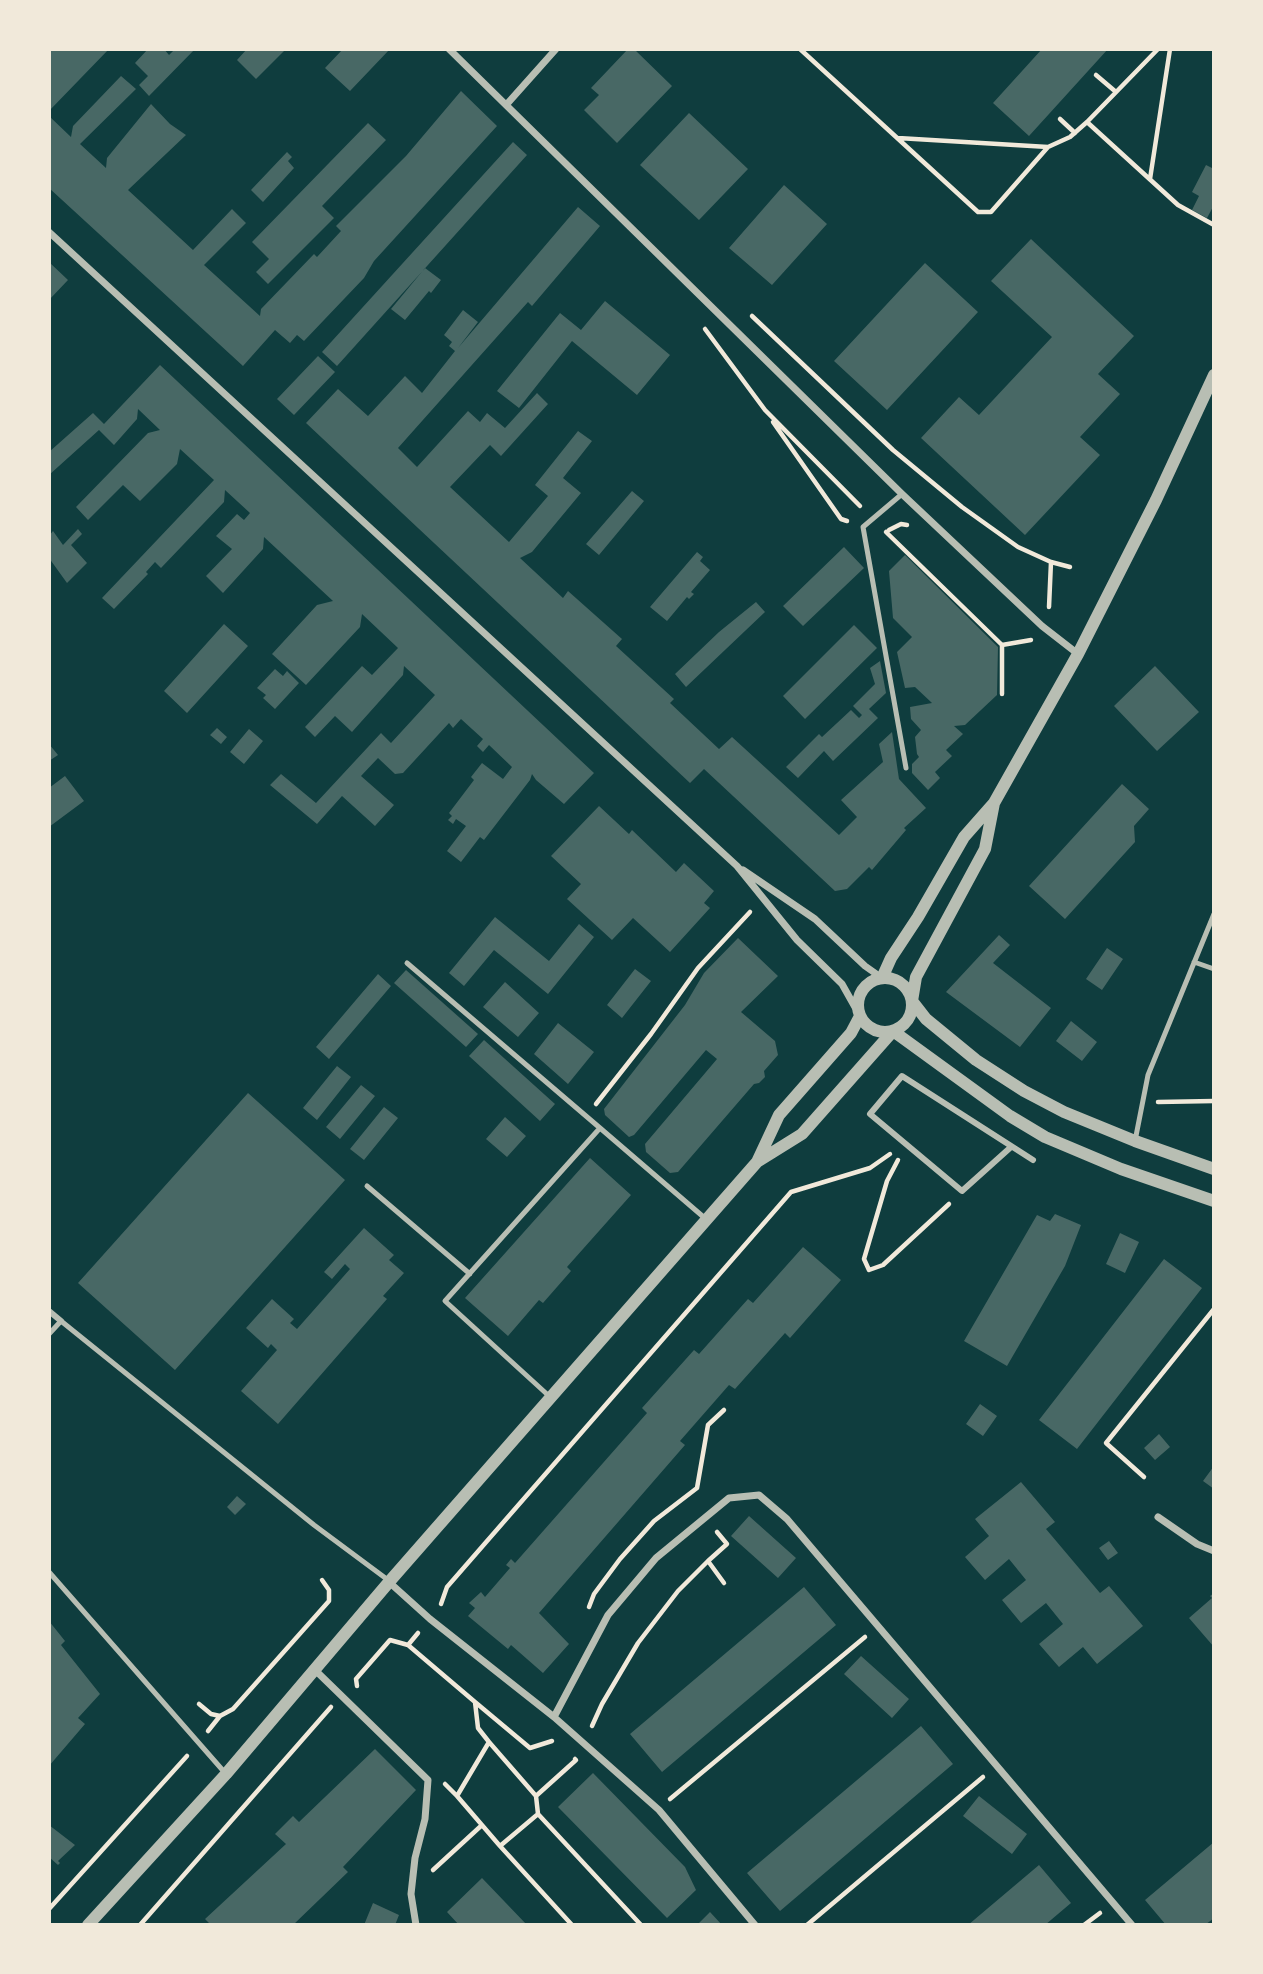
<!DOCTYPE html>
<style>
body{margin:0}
#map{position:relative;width:1263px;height:1974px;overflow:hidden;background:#0f3d3e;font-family:Inter,sans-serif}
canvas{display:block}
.frame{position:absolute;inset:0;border:51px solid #f1e9da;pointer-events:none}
</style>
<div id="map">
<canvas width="1263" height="1974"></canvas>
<div class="frame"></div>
</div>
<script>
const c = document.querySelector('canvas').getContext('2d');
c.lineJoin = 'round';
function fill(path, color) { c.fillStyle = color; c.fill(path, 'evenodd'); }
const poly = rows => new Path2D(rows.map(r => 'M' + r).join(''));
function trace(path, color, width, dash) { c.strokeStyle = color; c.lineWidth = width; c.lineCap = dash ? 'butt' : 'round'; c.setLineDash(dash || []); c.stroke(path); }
fill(poly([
 [49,49,109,49,49,111],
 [148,49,164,49,169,55,175,49,195,49,149,96,139,85,148,76,135,63],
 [247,49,286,49,256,79,237,60],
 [343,49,390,49,350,91,325,68],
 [628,49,634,49,672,86,617,143,584,110,599,95,591,88],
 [1042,49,1108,49,1029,136,993,103],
 [121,76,136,89,80,144,106,168,107,158,151,104,170,124,186,135,128,190,193,250,232,209,246,223,204,265,260,316,261,309,314,254,317,257,341,231,336,226,406,156,461,91,497,126,374,261,364,278,304,341,297,335,290,343,275,330,243,366,49,188,49,116,71,137,73,126],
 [689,113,748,169,699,220,640,165],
 [368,123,386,140,322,206,334,218,268,284,256,272,269,259,252,242],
 [513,142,527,155,337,366,322,352],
 [287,152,292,157,288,161,294,168,263,202,251,190],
 [1206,165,1214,169,1214,205,1207,218,1192,210,1199,196,1192,192],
 [784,185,827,224,772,285,729,248],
 [578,207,600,226,532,306,528,302,398,448,417,467,468,411,480,422,487,413,505,428,537,393,548,404,501,456,490,445,450,487,509,542,548,496,535,485,578,431,592,441,563,478,581,493,532,552,520,558,563,598,568,591,622,639,616,646,674,699,670,703,719,749,732,737,839,835,857,817,841,800,883,762,879,744,892,732,899,779,926,808,904,828,906,830,872,870,869,867,847,889,835,891,704,769,690,783,306,423,338,389,368,416,405,376,422,393,455,351,449,346,452,342,444,335,463,310,478,322,458,348],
 [1031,239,1134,336,1098,374,1120,394,1080,437,1100,455,1025,535,921,438,959,397,979,415,1052,337,991,281],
 [49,262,68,280,49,300],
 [925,263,978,312,887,410,834,361],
 [425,268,441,280,431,293,429,291,405,320,391,309],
 [605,301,670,355,637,395,572,341,519,408,497,391,560,313,581,330],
 [318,356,335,372,294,415,277,399],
 [160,365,594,773,564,804,536,780,532,774,530,780,484,840,480,837,461,862,447,851,466,826,456,819,453,824,448,820,452,816,449,813,474,780,471,777,482,763,503,779,512,767,489,745,483,752,477,746,483,739,461,719,453,728,449,723,403,773,395,774,378,758,361,776,394,805,375,826,342,796,317,824,270,785,281,774,316,803,381,733,391,743,435,695,404,666,403,675,352,732,335,716,315,737,305,727,362,666,372,675,398,648,362,614,360,627,306,685,272,654,317,605,333,601,264,537,263,549,223,593,206,576,232,549,216,536,237,514,244,520,250,513,225,490,224,502,161,568,155,562,146,572,148,574,114,609,102,598,214,480,180,449,177,464,140,501,123,485,88,520,76,507,148,433,160,430,138,409,137,419,114,445,99,430,49,475,49,452,93,413,104,424],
 [632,491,644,501,599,555,586,544],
 [78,529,82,534,71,545,87,563,67,583,49,558,49,536,53,531,63,545],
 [844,547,864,568,803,626,783,606],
 [697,552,703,557,700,561,710,570,691,592,694,594,689,599,687,597,667,621,650,607],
 [905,555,998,647,997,695,965,725,954,726,963,734,946,750,952,756,935,772,940,778,928,790,912,773,912,764,919,757,917,754,915,737,921,730,911,719,910,707,932,703,915,687,905,688,897,652,912,637,893,618,889,571],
 [756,602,765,612,686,687,675,674,719,632],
 [224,624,248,646,187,713,164,691],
 [854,625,877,648,805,719,783,696],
 [880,661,886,693,869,709,878,718,833,761,824,751,798,778,786,767,819,734,822,737,851,710,859,718,862,715,853,706,875,684,870,668],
 [1155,666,1199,712,1157,751,1114,706],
 [275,669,283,676,287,671,299,683,275,709,263,698,266,695,257,688],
 [217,728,227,737,221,744,210,735],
 [249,729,263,741,244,764,230,752],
 [49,744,58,755,49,761],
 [65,776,84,801,49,827,49,788],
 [1122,784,1149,809,1134,826,1135,842,1065,919,1029,886],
 [599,806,629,834,632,830,676,872,684,863,714,891,704,903,710,908,670,952,633,918,612,940,567,899,581,884,551,856],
 [495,917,549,961,579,924,594,937,548,994,494,950,464,986,449,973],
 [999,935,1010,945,993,963,1051,1008,1020,1047,946,992],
 [738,938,778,976,741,1012,775,1041,778,1055,764,1071,765,1077,759,1083,754,1084,678,1172,670,1173,646,1152,645,1144,717,1059,706,1050,634,1135,629,1137,605,1115,604,1109,685,1005,704,973],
 [1107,948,1123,959,1102,990,1086,979],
 [635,969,651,981,622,1018,607,1005],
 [406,970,478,1034,466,1047,394,983],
 [378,974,391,986,329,1059,316,1047],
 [505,982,539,1013,518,1037,483,1007],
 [1071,1021,1097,1042,1082,1061,1056,1041],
 [558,1023,594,1052,568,1084,534,1054],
 [484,1040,555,1104,540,1121,469,1056],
 [337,1066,351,1077,317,1120,303,1108],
 [361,1085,375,1096,340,1139,326,1127],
 [248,1093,345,1180,175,1370,78,1283],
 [384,1107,398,1118,364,1160,350,1149],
 [505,1117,526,1136,507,1157,486,1139],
 [590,1158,631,1195,567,1267,571,1271,543,1303,539,1300,508,1336,465,1298],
 [1055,1214,1081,1225,1065,1266,1007,1366,964,1341,1037,1215,1050,1221],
 [364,1228,394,1255,389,1260,404,1273,383,1296,387,1299,278,1424,241,1391,277,1350,271,1344,268,1348,246,1328,272,1299,294,1319,290,1323,297,1329,350,1269,345,1264,332,1279,324,1272],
 [1120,1233,1139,1242,1125,1273,1106,1264],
 [803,1247,841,1280,790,1338,785,1333,735,1389,729,1385,680,1441,685,1445,539,1613,569,1644,543,1673,511,1645,508,1649,468,1616,475,1608,469,1603,481,1592,485,1597,510,1568,506,1565,511,1559,515,1563,647,1413,642,1408,694,1350,699,1354,748,1299,753,1303],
 [1164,1259,1202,1288,1077,1449,1039,1420],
 [980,1404,997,1416,983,1436,966,1424],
 [1159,1434,1170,1447,1155,1460,1144,1448],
 [1214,1466,1214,1489,1203,1481],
 [1021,1482,1055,1522,1046,1529,1100,1593,1109,1586,1143,1626,1097,1664,1083,1647,1059,1667,1039,1644,1063,1624,1046,1603,1021,1623,1002,1600,1026,1580,1009,1559,985,1580,965,1557,989,1536,975,1519],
 [237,1496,246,1504,235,1515,227,1507],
 [749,1516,796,1558,778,1578,731,1536],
 [1109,1541,1118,1553,1108,1560,1099,1548],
 [804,1587,836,1625,662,1772,630,1734],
 [1214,1593,1214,1647,1189,1618,1212,1598,1210,1596],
 [49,1621,65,1641,61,1645,100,1694,78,1718,85,1724,49,1766],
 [861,1656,909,1699,892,1718,844,1674],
 [921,1726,953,1764,780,1911,747,1873],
 [375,1749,416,1790,343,1867,348,1872,293,1925,211,1925,205,1919,286,1844,275,1834,293,1816,299,1822],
 [593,1773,685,1867,696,1890,667,1918,558,1807],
 [979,1796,1027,1834,1012,1854,963,1816],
 [49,1825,75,1845,58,1861,60,1863,58,1865,49,1857],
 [1214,1842,1214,1918,1205,1925,1166,1925,1145,1900],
 [1039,1865,1071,1903,1045,1925,968,1925],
 [482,1878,527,1925,459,1925,447,1912],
 [373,1903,399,1915,395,1925,364,1925],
 [710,1912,722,1925,697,1925]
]), '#486865');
trace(poly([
 [800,49,978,212,991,212,1048,147,898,138],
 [1096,75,1116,92],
 [1060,119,1075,133],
 [1087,122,1178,205,1214,225],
 [1048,147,1070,137,1087,122,1158,49],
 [1150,179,1170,49],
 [752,316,893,450,962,507,1018,547,1051,562,1070,567],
 [705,329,765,410,860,506],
 [773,422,841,519,847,521],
 [889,530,901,524,907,525],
 [886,532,1002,645,1031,640],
 [1049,607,1051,562],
 [1002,645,1002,694],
 [1158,1102,1214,1101],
 [596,1104,651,1034,698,968,750,912],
 [898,1160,887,1181,864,1259,869,1270,883,1265,949,1204],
 [1144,1477,1106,1443,1214,1309],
 [708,1561,727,1544,717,1532],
 [441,1604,447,1587,791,1192,870,1168,890,1154],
 [589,1607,594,1594,620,1559,654,1521,697,1488,708,1425,724,1410],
 [408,1645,418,1633],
 [357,1686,356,1679,390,1640,408,1645,475,1702,478,1728,489,1742],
 [475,1702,530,1748,552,1741],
 [199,1704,211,1714,220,1716,233,1709,329,1601,329,1590,322,1580],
 [592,1726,602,1704,638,1643,678,1591,708,1561,724,1583],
 [208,1731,220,1716],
 [445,1784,457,1796],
 [536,1796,576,1760,575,1759],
 [670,1799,865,1637],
 [538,1814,500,1846,457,1796,489,1742,536,1796,538,1814,641,1925],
 [500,1846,572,1925],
 [433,1870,482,1825],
 [49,1909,187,1756],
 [140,1925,331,1707],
 [807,1925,983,1777],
 [1084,1925,1100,1913]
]), '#f1e9da', 4.5);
trace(poly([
 [902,494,863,527,906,768],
 [1194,962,1214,969],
 [407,963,600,1128,445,1301,549,1396],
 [600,1128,707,1220],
 [1135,1141,1148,1075,1214,914],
 [367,1186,470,1274],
 [49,1334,61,1321,314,1525,388,1580],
 [49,1572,226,1774]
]), '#b8beb3', 5);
trace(poly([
 [1011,1147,962,1191,870,1114,902,1076,1033,1160],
 [49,1311,61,1321]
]), '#b8beb3', 6);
trace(poly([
 [449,49,902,494,1042,626,1078,654],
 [507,104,556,49],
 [49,232,737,866,797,940,842,984,860,1016],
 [743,870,815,919,865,966,882,978],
 [1158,1517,1197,1544,1214,1551],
 [389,1582,430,1619,554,1717,659,1810,755,1925],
 [314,1669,428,1780,425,1819,415,1858,411,1894,416,1925],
 [554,1717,608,1615,656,1558,729,1498,759,1495,787,1519,1132,1925]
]), '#b8beb3', 7);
trace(poly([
 [994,803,985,849,916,977,912,1001,926,1019,976,1060,1024,1091,1064,1112,1135,1141,1214,1169],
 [882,978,891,958,918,917,964,837,994,803,1078,654,1156,500,1214,375],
 '858 1005a27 27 0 1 1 54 0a27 27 0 1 1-54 0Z',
 [757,1162,779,1115,851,1033,860,1016],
 [88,1925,226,1774,389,1582,757,1162,802,1134,893,1031,1010,1116,1045,1137,1121,1169,1214,1201]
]), '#b8beb3', 12);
</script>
